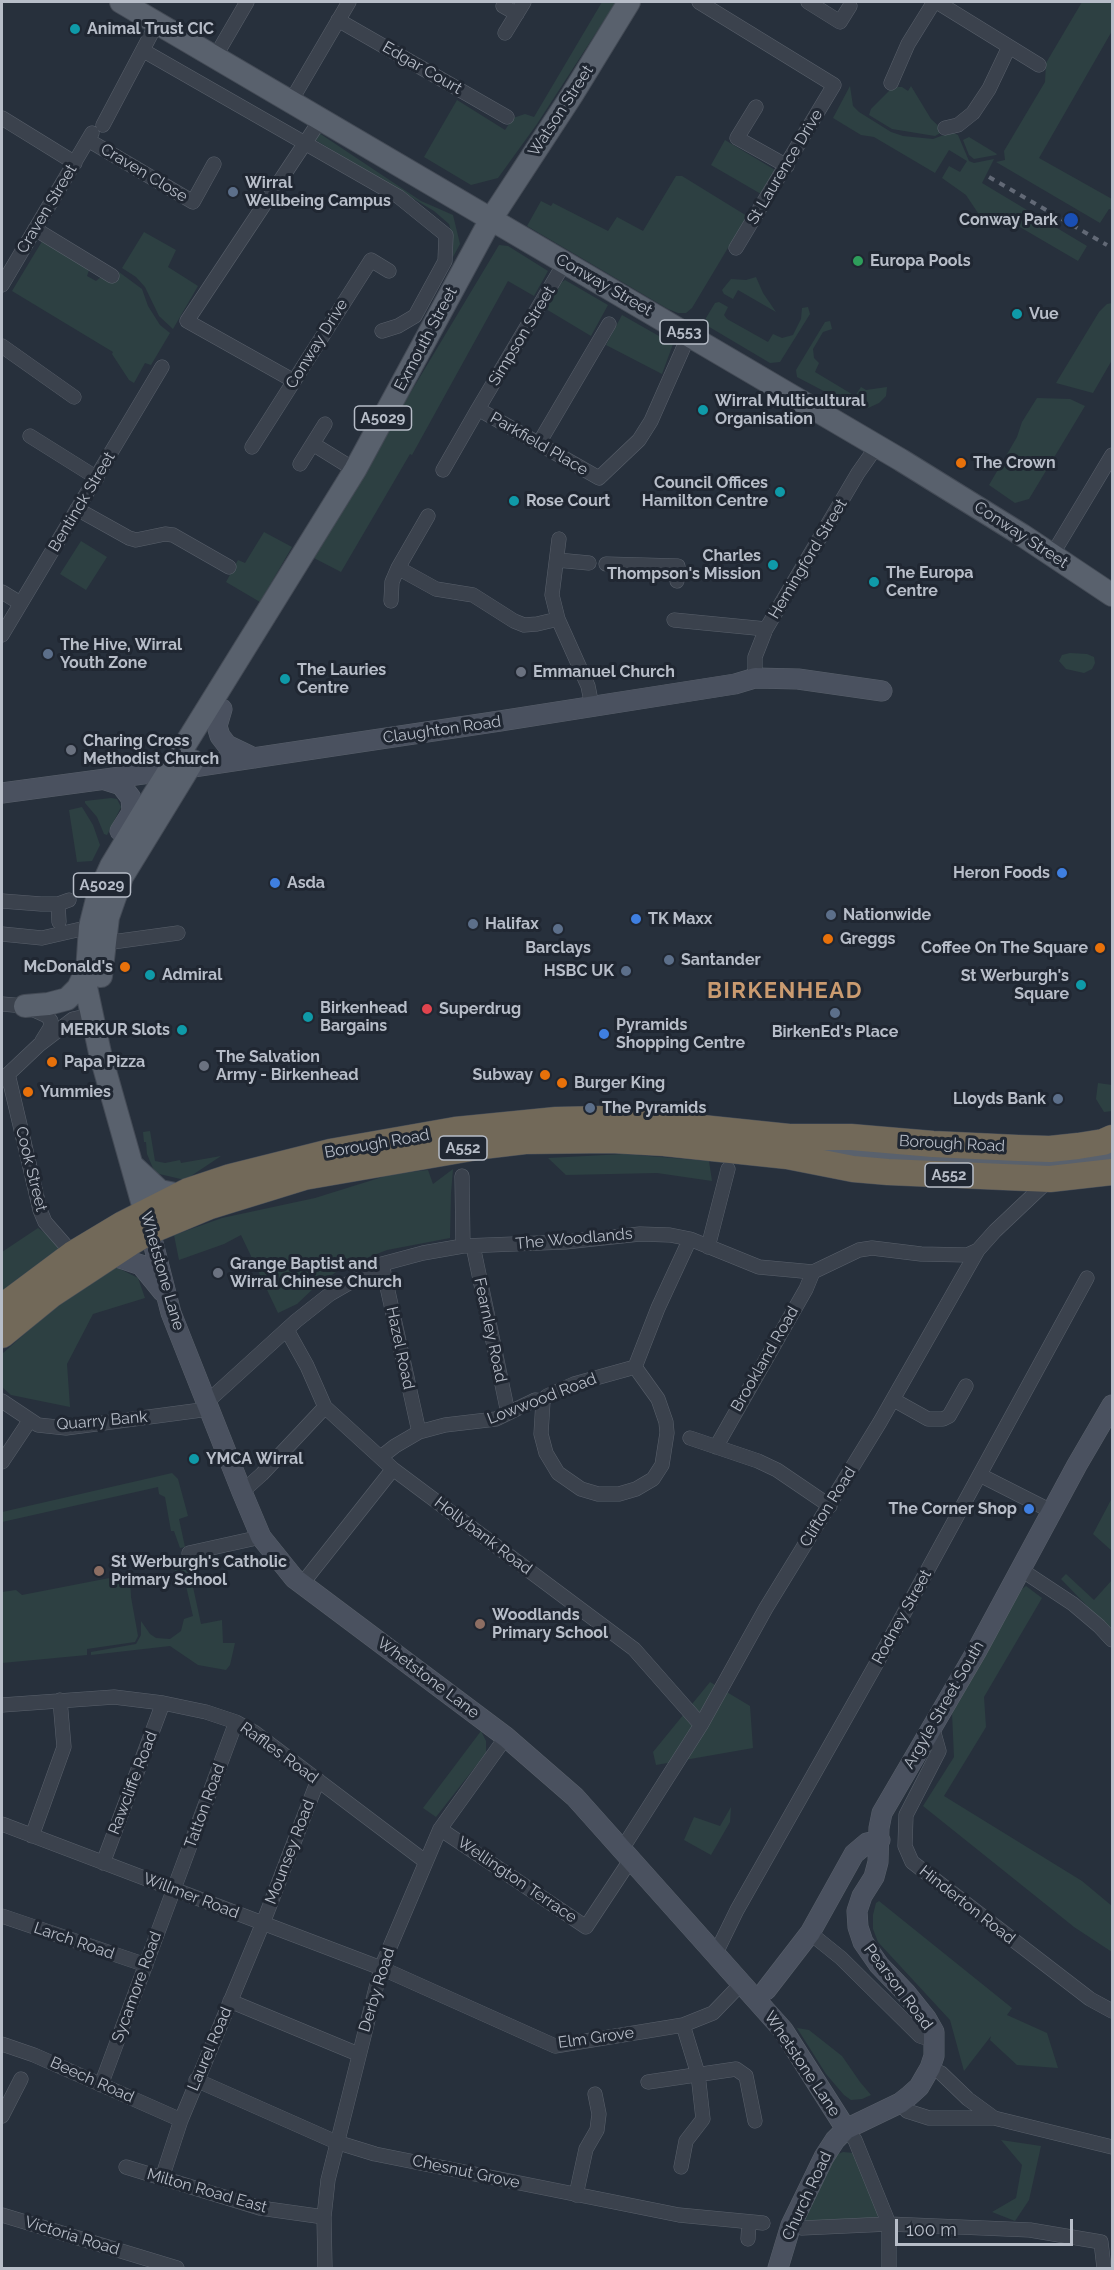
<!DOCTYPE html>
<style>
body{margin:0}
#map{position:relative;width:1114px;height:2270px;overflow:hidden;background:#27303c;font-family:Raleway,sans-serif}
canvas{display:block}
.frame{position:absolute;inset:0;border:3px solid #b7bdc8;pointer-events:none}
.scale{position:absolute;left:895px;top:2219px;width:178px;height:27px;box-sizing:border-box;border:3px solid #b7bdc8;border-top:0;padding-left:8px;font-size:18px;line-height:21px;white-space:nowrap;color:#b7bdc8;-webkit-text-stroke:4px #202732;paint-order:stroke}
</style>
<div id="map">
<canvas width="1114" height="2270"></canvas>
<div class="frame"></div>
<div class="scale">100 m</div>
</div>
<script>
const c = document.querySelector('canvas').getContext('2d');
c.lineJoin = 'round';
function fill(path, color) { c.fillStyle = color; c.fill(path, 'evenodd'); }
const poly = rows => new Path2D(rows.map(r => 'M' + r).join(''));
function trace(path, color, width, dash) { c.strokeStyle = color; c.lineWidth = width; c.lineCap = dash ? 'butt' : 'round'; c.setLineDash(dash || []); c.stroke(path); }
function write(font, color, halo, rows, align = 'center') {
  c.font = font + ' Raleway,sans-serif'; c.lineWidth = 6; c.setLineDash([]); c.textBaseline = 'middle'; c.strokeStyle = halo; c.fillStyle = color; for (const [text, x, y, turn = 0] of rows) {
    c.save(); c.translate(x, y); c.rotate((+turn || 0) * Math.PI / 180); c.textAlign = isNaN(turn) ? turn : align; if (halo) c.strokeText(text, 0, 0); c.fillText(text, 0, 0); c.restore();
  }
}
fill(poly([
 [602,2,616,2,537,124,498,178,471,185,424,157,457,100,505,130,513,118,525,114,534,117],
 [1082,2,1112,2,1112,31,1039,158,1112,199,1112,210,1109,209,1100,223,996,162,1005,160,1004,151,1045,82,1046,63],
 [850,86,853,106,859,112,891,132,903,136,933,139,952,132,958,135,969,161,974,163,994,159,982,183,1087,246,1078,261,1013,223,1000,220,989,222,978,218,980,216,966,195,942,178,949,166,960,172,967,161,949,150,935,173,874,137,861,135,833,118],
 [911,86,931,119,944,131,935,136,892,129,869,115,871,109,890,90,895,87,902,87,908,91],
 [319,133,421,201,453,215,460,244,453,257,453,238,449,224,434,211,312,138],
 [969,137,997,154,996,155,974,159,969,155,963,140],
 [725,140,775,170,761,194,711,165],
 [676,176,682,176,747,216,692,308,686,313,678,313,668,309,527,226,541,201,551,206,553,203,608,231,617,217,643,231],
 [144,232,176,250,168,267,198,286,173,329,159,316,145,287,136,277,122,268],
 [44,238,86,262,89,270,87,276,96,281,102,276,115,279,119,272,142,289,148,306,160,325,170,333,151,365,145,363,134,383,129,380,112,354,113,352,12,291],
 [499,245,508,246,548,271,534,296,508,281,412,455,410,454,341,572,312,557],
 [756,277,763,293,776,312,738,290,733,299,724,294,722,290,731,279,746,280],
 [565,280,608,305,591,336,546,309,562,282],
 [719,302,728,307,724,315,727,319,768,342,773,334,782,338,793,335,801,319,802,308,808,307,810,314,780,362,770,363,706,325,706,318,715,303],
 [1112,303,1112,360,1093,393,1056,383,1099,312,1107,304],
 [622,315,673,344,662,374,606,345],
 [830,321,832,329,823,332,813,349,814,358,819,363,815,372,855,396,861,387,866,390,887,387,886,396,879,403,866,409,858,409,797,377,796,370,825,322],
 [1037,398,1070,399,1085,406,1029,499,1015,503,989,485,1017,437,1022,422],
 [264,532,292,547,260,602,226,582,238,560,245,563],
 [81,541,107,557,86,590,60,574],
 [1070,653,1087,654,1094,657,1095,663,1092,669,1084,673,1066,669,1059,661,1062,655],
 [111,798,117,799,121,807,107,835,104,834,97,817,85,803,85,801],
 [82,807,93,825,100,845,92,861,77,862,69,810],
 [1098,1083,1112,1085,1112,1111,1104,1112,1096,1099],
 [150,1131,155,1161,165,1163,180,1160,181,1163,221,1156,185,1180,155,1173,147,1154,146,1142,144,1142,143,1132],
 [624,1154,709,1161,712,1181,657,1173,566,1175,548,1158],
 [453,1169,451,1193,450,1238,387,1250,343,1267,315,1287,297,1304,278,1313,241,1235,224,1244,179,1260,174,1235,222,1218,315,1198,392,1174,428,1170,433,1184],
 [38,1228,67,1249,2,1296,2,1252],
 [116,1267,138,1278,145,1298,93,1314,67,1364,70,1407,11,1395,2,1387,2,1354,76,1288],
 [172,1473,178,1479,188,1516,179,1519,185,1547,180,1548,174,1531,171,1531,165,1497,159,1494,158,1487,2,1522,2,1512],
 [1112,1498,1112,1551,1093,1534],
 [183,1559,187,1559,201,1624,222,1620,223,1643,235,1643,230,1665,226,1670,198,1665,170,1646,91,1655,91,1652,136,1644,141,1635,141,1621,150,1634,156,1638,170,1639,181,1631,184,1619,193,1616,183,1573,174,1574,177,1563],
 [130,1574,131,1597,138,1636,135,1642,87,1649,87,1655,2,1663,2,1592,16,1590,22,1595],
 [1066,1574,1094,1600,1112,1580,1112,1632,1061,1579],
 [1026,1586,1042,1598,984,1697,986,1727,944,1796,1082,1881,1112,1906,1112,1952,1074,1927,923,1806,954,1757,952,1713,1015,1594],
 [710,1682,750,1706,753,1748,656,1765,653,1752],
 [481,1731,486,1741,486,1753,436,1817,423,1808],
 [731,1807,730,1822,711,1855,684,1840,694,1817,720,1826],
 [879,1901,1012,2008,1007,2015,1047,2033,1058,2068,1017,2065,990,2040,991,2036,964,2071,950,2020,878,1942,873,1929,873,1915,876,1903],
 [797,2028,809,2030,842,2056,860,2082,871,2095,862,2099,851,2100,844,2095,826,2074],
 [1001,2140,1041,2146,1029,2200,1015,2221,992,2212,1016,2198,1022,2165],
 [843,2152,854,2153,871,2194,878,2216,876,2220,805,2223,805,2217,836,2155]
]), '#2d4042');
const street = poly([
 [699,2,834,85,736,248],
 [808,2,840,22,850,6],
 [937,2,1039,65],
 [503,6,517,14],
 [338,20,507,117],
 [505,33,524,2],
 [144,51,399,197,446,235,445,261,415,316,398,326,382,331],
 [215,57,247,2],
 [891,83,908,44,934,2],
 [291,101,349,2],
 [756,107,737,138,787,166],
 [2,118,75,163],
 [103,125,157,23],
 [945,128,958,125,973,113,989,89,1009,47],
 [88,140,193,202,214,164],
 [35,229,112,276],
 [2,285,92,133],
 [2,346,74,397],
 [294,381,187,321,321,119],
 [478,409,565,262],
 [30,436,97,478],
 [539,443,609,324],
 [313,444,355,470],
 [252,447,371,260,389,271],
 [300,464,325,424],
 [443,470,478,409,599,478,639,440,651,421,689,335],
 [77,509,129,538,136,540,165,534,173,535,229,567],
 [559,539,552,595,558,619,588,686,592,706],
 [1052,555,1112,455],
 [557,560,589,563],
 [606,564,678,566,677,581],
 [398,568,436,589,473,595,514,621,524,625,537,624,558,619],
 [2,592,20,603],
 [391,601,392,582,398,568,428,516],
 [674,620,766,629],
 [2,635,162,367],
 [755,678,755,657,766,629,858,473,877,446],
 [2,901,41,904,58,904,69,900],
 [58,904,59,922],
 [2,934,42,938,90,927],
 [105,943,178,933],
 [2,1004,25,1006,47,1016,51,1021,50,1028,42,1041],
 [8,1074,40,1210,45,1222,73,1254],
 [2,1080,39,1045,73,1019,91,1015],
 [462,1176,463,1246],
 [473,1246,508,1413],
 [708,1247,728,1169],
 [382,1264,419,1432],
 [287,1330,307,1366,325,1407,393,1469,634,1649,701,1725],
 [635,1367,658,1308,690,1239],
 [894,1400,928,1419,943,1419,949,1416,966,1386],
 [2,1401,38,1425,66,1428,209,1409],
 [207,1402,296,1321,330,1294,382,1264,423,1253,463,1246,565,1242,640,1234,670,1235,690,1239,759,1267,813,1272,859,1250,872,1248,921,1254,967,1255,978,1250],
 [690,1438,758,1461,777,1470,830,1506],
 [716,1447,806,1289,813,1272],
 [381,1457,395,1446,419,1432,445,1425,496,1419,535,1400,543,1401,547,1396,574,1384,635,1367,658,1399,666,1422,667,1433,662,1465,653,1479,636,1489,619,1494,598,1494,581,1489,558,1473,546,1453,541,1434,543,1401],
 [2,1462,30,1420],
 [980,1475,1053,1512],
 [242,1492,262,1474,325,1407],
 [189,1553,261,1537],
 [1020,1569,1073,1604,1099,1626,1112,1640],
 [302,1584,393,1469],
 [2,1705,114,1697,163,1703,206,1712,236,1722,254,1732,426,1862],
 [932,1726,939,1751,906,1815,905,1846,912,1862,1090,1999,1112,2011],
 [2,1824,381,1968,555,2046,683,2025,713,2013,741,1984],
 [440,1829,586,1927,631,1859],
 [32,1836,64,1747,60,1700],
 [622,1849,701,1725,766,1608,880,1422,978,1250,995,1231,1050,1179],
 [103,1863,163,1703],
 [2,1916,146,1965],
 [810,1933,841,1958,920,2036,935,2041],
 [715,1955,737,1910,879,1659,1087,1278],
 [230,2001,358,2054],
 [2,2044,34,2055,181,2120],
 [930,2068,941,2073,968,2099,994,2118],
 [196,2080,336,2142,375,2154,679,2215,763,2223],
 [648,2082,736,2069,746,2076,755,2121],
 [101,2085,236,1722],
 [900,2103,907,2111,929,2118,994,2118,1112,2147],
 [2,2116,21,2079],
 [846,2129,855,2140,889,2224,889,2268],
 [126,2167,260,2208,324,2217],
 [681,2167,686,2141,703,2119,698,2074,683,2025],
 [162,2178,181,2120,263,1923,318,1780],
 [576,2195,586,2149,597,2130,599,2114,595,2094],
 [2,2215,177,2268],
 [791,2225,802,2228,889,2224,1030,2230,1101,2242,1104,2268],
 [748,2239,749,2222],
 [325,2268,324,2217,328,2180,381,1968,440,1829,506,1737]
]);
const secondary = poly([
 [222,709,217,726,220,736,227,745,254,758],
 [105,780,121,785,131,798,132,812,120,831],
 [2,793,180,769,500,721,735,684,755,678,798,679,882,691],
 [150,1231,171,1313,242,1492,261,1537,294,1578,506,1737,575,1797,783,2030,846,2129],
 [111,1255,141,1265,163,1292],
 [766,1990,810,1933,854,1854,867,1843,880,1840],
 [778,2268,791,2225,824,2157,835,2140,846,2129,900,2103,909,2096,919,2087,930,2068,934,2056,934,2032,926,2018,906,1993,879,1965,863,1942,858,1927,857,1911,862,1896,874,1877,878,1862,879,1828,882,1813,976,1652,1077,1465,1112,1405]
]);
const primary = poly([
 [121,2,901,460,1022,535,1112,595],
 [101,976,108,917,122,877,193,761],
 [25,1006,48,1004,67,999,78,988,86,971],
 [810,1155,853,1152,1030,1164,1070,1162,1112,1156],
 [132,1165,160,1191,180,1195],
 [150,1230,100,1053,86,987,90,927,98,895,111,866,152,798,355,470,491,219,572,95,629,2]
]);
const highway = poly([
 [2,1307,73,1254,123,1224,188,1191,230,1177,330,1152,455,1130,556,1120,602,1119,654,1123,789,1137,851,1137,933,1144,1018,1148,1050,1149,1078,1146,1103,1142,1112,1138],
 [2,1335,51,1295,133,1241,150,1231,210,1206,304,1177,483,1146,525,1141,611,1140,664,1143,787,1156,853,1169,888,1172,1050,1179,1112,1172]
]);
trace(street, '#59606b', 15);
trace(secondary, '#59606b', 21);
trace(primary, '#444b56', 24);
trace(highway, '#464d58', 27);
trace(street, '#3b424d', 14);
trace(secondary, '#4a515f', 20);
trace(primary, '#59616d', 22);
trace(highway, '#726959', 26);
trace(poly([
 [989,177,1107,245]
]), '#626976', 4, [6, 6]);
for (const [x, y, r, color] of [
 [75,29,6,"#0f9aa8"],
 [233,192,6,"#5c6f8a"],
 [1071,220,8,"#1a4fb4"],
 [858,261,6,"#2e9e5b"],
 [1017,314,6,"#0f9aa8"],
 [703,410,6,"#0f9aa8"],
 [961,463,6,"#e8710a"],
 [780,492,6,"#0f9aa8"],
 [514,501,6,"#0f9aa8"],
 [773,565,6,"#0f9aa8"],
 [874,582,6,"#0f9aa8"],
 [48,654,6,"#5c6f8a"],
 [521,672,6,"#6b7280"],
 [285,679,6,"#0f9aa8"],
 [71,750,6,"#6b7280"],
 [1062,873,6,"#3f7fe0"],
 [275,883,6,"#3f7fe0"],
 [831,915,6,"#5c6f8a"],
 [636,919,6,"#3f7fe0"],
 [473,924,6,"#5c6f8a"],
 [558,929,6,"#5c6f8a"],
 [828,939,6,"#e8710a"],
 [1100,948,6,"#e8710a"],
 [669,960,6,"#5c6f8a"],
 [125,967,6,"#e8710a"],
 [626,971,6,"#5c6f8a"],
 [150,975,6,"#0f9aa8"],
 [1081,985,6,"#0f9aa8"],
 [427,1009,6,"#e0444e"],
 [835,1013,6,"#5c6f8a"],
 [308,1017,6,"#0f9aa8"],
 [182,1030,6,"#0f9aa8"],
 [604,1034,6,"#3f7fe0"],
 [52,1062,6,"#e8710a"],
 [204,1066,6,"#6b7280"],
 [545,1075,6,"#e8710a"],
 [562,1083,6,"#e8710a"],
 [28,1092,6,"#e8710a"],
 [1058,1099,6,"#5c6f8a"],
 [590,1108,6,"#5c6f8a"],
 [218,1273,6,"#6b7280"],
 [194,1459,6,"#0f9aa8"],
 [1029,1509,6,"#3f7fe0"],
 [99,1571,6,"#8d6e63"],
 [480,1624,6,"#8d6e63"]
]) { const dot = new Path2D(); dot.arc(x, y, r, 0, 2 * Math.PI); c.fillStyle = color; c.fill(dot); trace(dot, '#202732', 2); }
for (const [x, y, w] of [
 [684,332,48],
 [383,418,57],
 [102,885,57],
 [463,1148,48],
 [949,1175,48]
]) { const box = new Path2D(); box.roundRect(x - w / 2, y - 12, w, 24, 4.5); c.fillStyle = '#202732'; c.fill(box); trace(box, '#b7bdc8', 1.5); }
write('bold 15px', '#b7bdc8', null, [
 ["A553",684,332],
 ["A5029",383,418],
 ["A5029",102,885],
 ["A552",463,1148],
 ["A552",949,1175]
]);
write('bold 16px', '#b7bdc8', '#202732', [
 ["Animal Trust CIC",87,29],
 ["Wirral",245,183],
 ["Wellbeing Campus",245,201],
 ["Conway Park",1058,220,"right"],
 ["Europa Pools",870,261],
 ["Vue",1029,314],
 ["Wirral Multicultural",715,401],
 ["Organisation",715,419],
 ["The Crown",973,463],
 ["Council Offices",768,483,"right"],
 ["Hamilton Centre",768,501,"right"],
 ["Rose Court",526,501],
 ["Charles",761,556,"right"],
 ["Thompson's Mission",761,574,"right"],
 ["The Europa",886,573],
 ["Centre",886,591],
 ["The Hive, Wirral",60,645],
 ["Youth Zone",60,663],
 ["The Lauries",297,670],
 ["Centre",297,688],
 ["Emmanuel Church",533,672],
 ["Charing Cross",83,741],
 ["Methodist Church",83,759],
 ["Heron Foods",1050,873,"right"],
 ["Asda",287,883],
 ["Nationwide",843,915],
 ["TK Maxx",648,919],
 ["Halifax",485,924],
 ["Greggs",840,939],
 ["Barclays",558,948,"center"],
 ["Coffee On The Square",1088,948,"right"],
 ["Santander",681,960],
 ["McDonald's",113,967,"right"],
 ["HSBC UK",614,971,"right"],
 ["Admiral",162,975],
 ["St Werburgh's",1069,976,"right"],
 ["Square",1069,994,"right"],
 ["Birkenhead",320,1008],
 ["Bargains",320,1026],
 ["Superdrug",439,1009],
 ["Pyramids",616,1025],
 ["Shopping Centre",616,1043],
 ["MERKUR Slots",170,1030,"right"],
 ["BirkenEd's Place",835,1032,"center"],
 ["The Salvation",216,1057],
 ["Army - Birkenhead",216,1075],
 ["Papa Pizza",64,1062],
 ["Subway",533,1075,"right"],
 ["Burger King",574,1083],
 ["Yummies",40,1092],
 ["Lloyds Bank",1046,1099,"right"],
 ["The Pyramids",602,1108],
 ["Grange Baptist and",230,1264],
 ["Wirral Chinese Church",230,1282],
 ["YMCA Wirral",206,1459],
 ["The Corner Shop",1017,1509,"right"],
 ["St Werburgh's Catholic",111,1562],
 ["Primary School",111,1580],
 ["Woodlands",492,1615],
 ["Primary School",492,1633]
], 'left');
write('16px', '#b7bdc8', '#202732', [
 ["Edgar Court",422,68,30],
 ["Watson Street",561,111,-57],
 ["St Laurence Drive",785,167,-59],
 ["Craven Close",144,173,31],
 ["Craven Street",47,209,-59],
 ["Conway Street",604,285,30],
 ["Simpson Street",522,336,-59],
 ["Exmouth Street",426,339,-62],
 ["Conway Drive",317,344,-58],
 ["Parkfield Place",539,444,30],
 ["Bentinck Street",82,502,-59],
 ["Conway Street",1021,535,33],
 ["Hemingford Street",808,559,-59],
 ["Claughton Road",442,730,-8],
 ["Borough Road",377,1144,-10],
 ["Borough Road",952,1144,3],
 ["Cook Street",31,1169,76],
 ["The Woodlands",574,1239,-5],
 ["Whetstone Lane",162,1271,74],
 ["Fearnley Road",490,1330,78],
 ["Hazel Road",400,1348,78],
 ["Brookland Road",765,1359,-60],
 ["Lowwood Road",542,1399,-21],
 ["Quarry Bank",102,1421,-5],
 ["Clifton Road",828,1507,-58],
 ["Hollybank Road",483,1536,37],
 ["Rodney Street",902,1617,-61],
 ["Whetstone Lane",428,1678,37],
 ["Argyle Street South",944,1705,-60],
 ["Raffles Road",279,1753,36],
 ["Rawcliffe Road",133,1783,-69],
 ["Tatton Road",205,1806,-70],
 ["Mounsey Road",290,1852,-69],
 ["Wellington Terrace",517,1880,34],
 ["Willmer Road",191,1896,21],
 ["Hinderton Road",967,1905,38],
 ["Larch Road",74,1941,19],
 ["Sycamore Road",137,1987,-70],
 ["Pearson Road",898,1987,53],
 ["Derby Road",377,1990,-73],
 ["Elm Grove",596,2038,-8],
 ["Laurel Road",210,2049,-67],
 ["Whetstone Lane",802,2064,56],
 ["Beech Road",92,2080,24],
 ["Chesnut Grove",466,2172,12],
 ["Milton Road East",207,2191,16],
 ["Church Road",807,2196,-65],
 ["Victoria Road",72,2236,17]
]);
c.letterSpacing = '1.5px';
write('bold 22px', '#ca9b70', '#202732', [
 ["BIRKENHEAD",785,991]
]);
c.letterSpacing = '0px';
</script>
